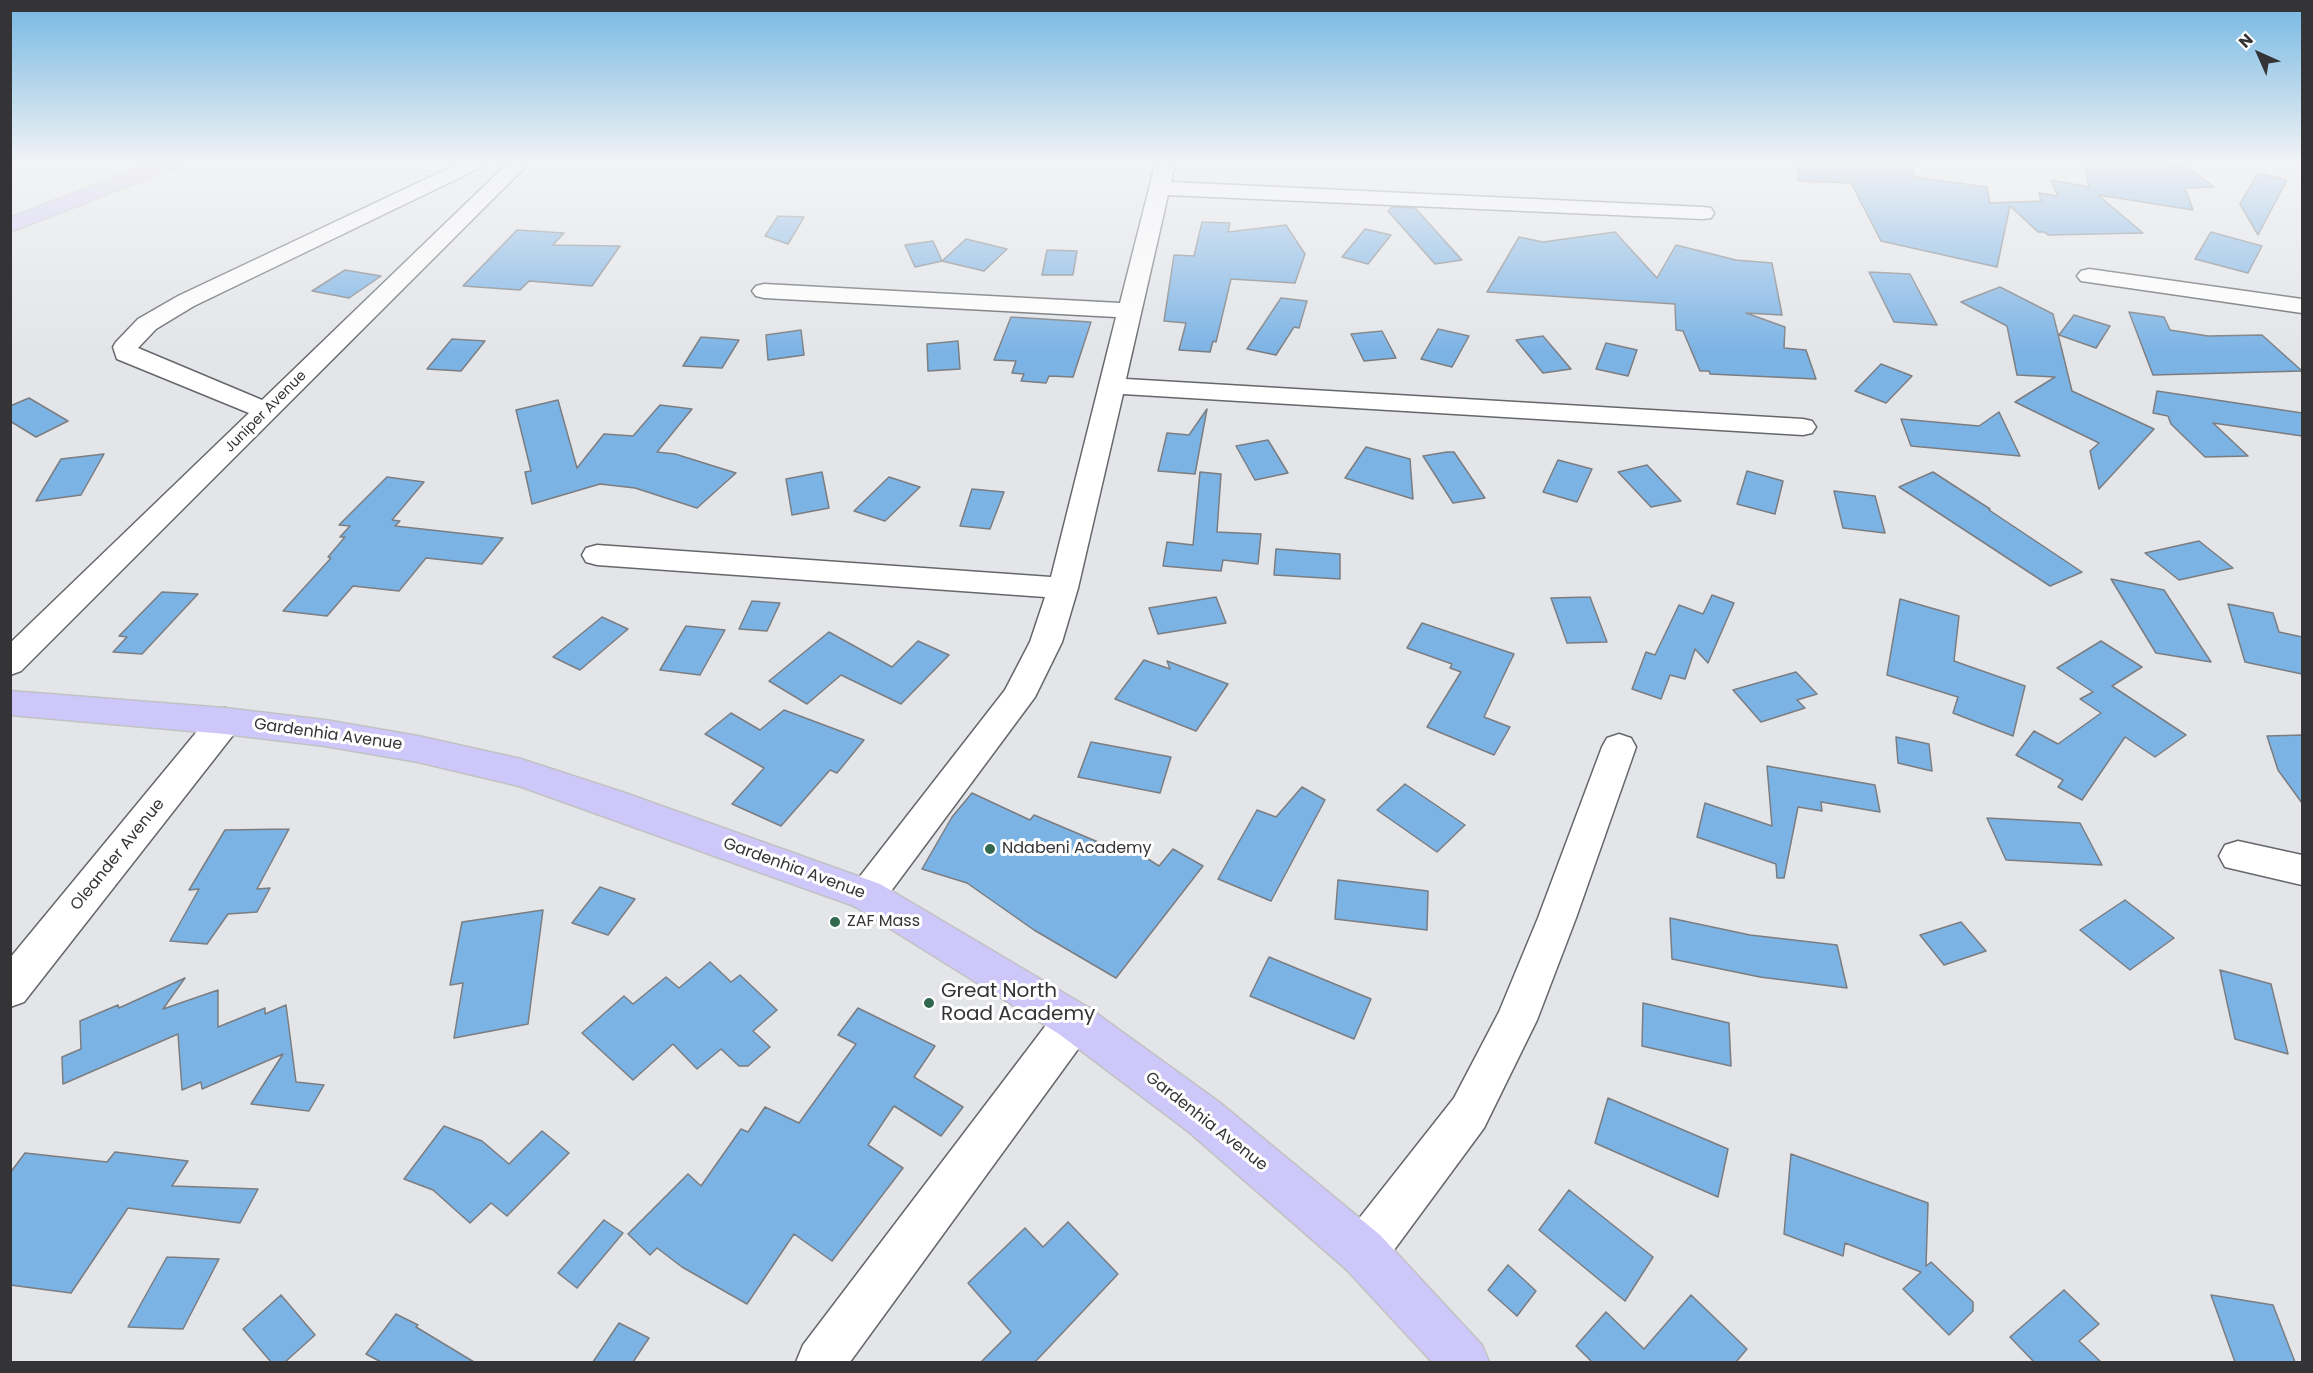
<!DOCTYPE html>
<style>
body{margin:0}
#map{position:relative;width:2313px;height:1373px;overflow:hidden;background:#e3e5e9;font-family:Poppins,sans-serif}
canvas{display:block}
.frame{position:absolute;inset:0;border:12px solid #343436;pointer-events:none}
.north{position:absolute;left:2229px;top:24px;width:60px;height:60px;-webkit-text-stroke:4px #fff;paint-order:stroke;rotate:315deg;font-size:16px;font-weight:700;line-height:24px;text-align:center;color:#343436}
.north::after{content:'';display:block;margin:auto;width:21px;height:27px;background:#343436;clip-path:polygon(50% 0,100% 100%,50% 72%,0 100%)}
</style>
<div id="map">
<canvas width="2313" height="1373"></canvas>
<div class="frame"></div>
<div class="north">N</div>
</div>
<script>
const c = document.querySelector('canvas').getContext('2d');
c.lineJoin = 'round';
const poly = rows => new Path2D(rows.map(r => 'M' + r).join(''));
function trace(path, color, width, dash) { c.strokeStyle = color; c.lineWidth = width; c.lineCap = dash ? 'butt' : 'round'; c.setLineDash(dash || []); c.stroke(path); }
function fill(path, color) { c.fillStyle = color; c.fill(path, 'evenodd'); }
function write(font, color, halo, rows, align = 'center') {
  c.font = font + ' Poppins,sans-serif'; c.lineWidth = 6; c.setLineDash([]); c.textBaseline = 'middle'; c.strokeStyle = halo; c.fillStyle = color; for (const [text, x, y, turn = 0] of rows) {
    c.save(); c.translate(x, y); c.rotate((+turn || 0) * Math.PI / 180); c.textAlign = isNaN(turn) ? turn : align; if (halo) c.strokeText(text, 0, 0); c.fillText(text, 0, 0); c.restore();
  }
}
trace(poly([
 [172,168,189,161]
]), '#67bbdb', 6);
const building = poly([
 [1798,161,1912,163,1914,177,1987,187,1990,203,2041,201,2039,193,2058,196,2051,180,2089,187,2084,161,2185,165,2214,187,2185,188,2193,210,2098,195,2143,233,2048,235,2044,232,2038,232,2010,206,1997,267,1881,241,1851,183,1798,181,1798,161],
 [2258,173,2287,180,2258,235,2240,204,2258,173],
 [1392,207,1415,208,1462,260,1435,264,1388,211,1392,207],
 [778,216,804,217,788,244,765,236,778,216],
 [1202,222,1230,223,1228,232,1286,225,1305,254,1295,283,1231,279,1216,342,1213,341,1210,352,1179,350,1186,323,1164,321,1174,255,1194,256,1202,222],
 [1365,229,1391,235,1368,264,1342,257,1365,229],
 [517,230,564,233,553,245,620,246,592,286,529,281,520,290,463,286,517,230],
 [1615,232,1657,278,1676,245,1736,260,1772,263,1782,315,1746,313,1785,327,1784,348,1806,350,1816,379,1710,374,1709,371,1700,371,1683,331,1676,330,1675,304,1487,292,1519,237,1543,242,1615,232],
 [2211,232,2262,246,2248,273,2195,259,2211,232],
 [966,239,1007,249,984,271,942,261,915,267,905,245,933,241,942,261,966,239],
 [1047,250,1077,251,1073,275,1042,275,1047,250],
 [345,270,381,276,349,298,312,291,345,270],
 [1869,272,1910,274,1937,325,1894,322,1869,272],
 [2000,287,2053,314,2072,391,2154,429,2099,489,2090,451,2099,443,2015,402,2055,377,2017,375,2007,326,1961,302,2000,287],
 [1281,298,1307,301,1299,328,1294,327,1276,355,1247,349,1281,298],
 [2129,312,2164,317,2170,330,2208,336,2262,335,2302,371,2153,375,2129,312],
 [2074,315,2110,326,2096,348,2059,335,2074,315],
 [1011,317,1091,322,1073,377,1049,376,1046,383,1021,381,1024,374,1012,373,1016,361,994,360,1011,317],
 [1438,329,1469,336,1452,367,1421,359,1438,329],
 [801,330,804,355,768,360,766,335,801,330],
 [1382,331,1396,358,1364,361,1351,334,1382,331],
 [1543,336,1571,369,1543,373,1516,340,1543,336],
 [701,337,739,340,722,368,683,366,701,337],
 [452,339,485,341,461,371,427,369,452,339],
 [958,341,960,369,928,371,927,344,958,341],
 [1606,343,1637,350,1628,376,1596,369,1606,343],
 [1881,364,1912,376,1886,403,1855,391,1881,364],
 [2157,391,2302,413,2302,436,2213,423,2248,456,2205,457,2171,424,2168,416,2153,413,2157,391],
 [29,398,68,421,36,437,10,421,10,406,29,398],
 [558,400,577,468,604,434,633,436,660,405,692,409,657,452,675,454,736,473,697,508,635,488,600,484,532,504,525,472,531,471,516,410,558,400],
 [1207,409,1195,474,1158,471,1167,433,1189,435,1207,409],
 [1999,412,2020,456,1911,446,1901,419,1979,426,1999,412],
 [1268,440,1288,473,1255,480,1236,446,1268,440],
 [1366,447,1410,459,1413,499,1345,478,1366,447],
 [1447,452,1454,452,1485,498,1453,503,1423,456,1447,452],
 [104,454,81,495,36,501,61,459,104,454],
 [1558,460,1592,469,1577,502,1543,492,1558,460],
 [1647,465,1681,501,1651,507,1618,472,1647,465],
 [1747,471,1783,481,1775,514,1737,504,1747,471],
 [822,472,829,508,792,515,786,479,822,472],
 [1200,472,1221,474,1217,532,1261,534,1258,564,1223,560,1221,571,1163,566,1167,542,1193,545,1200,472],
 [1933,472,1990,509,1989,510,2082,572,2050,586,1899,487,1933,472],
 [387,477,424,482,392,520,400,521,395,526,503,538,482,564,426,558,399,591,353,586,327,616,283,611,331,558,328,557,345,537,340,537,350,526,339,525,387,477],
 [889,477,920,487,885,521,854,511,889,477],
 [972,489,1004,492,990,529,960,526,972,489],
 [1834,491,1875,496,1885,533,1843,528,1834,491],
 [2199,541,2233,568,2179,580,2145,553,2199,541],
 [1276,549,1340,554,1340,579,1274,575,1276,549],
 [2111,579,2164,590,2211,662,2156,653,2111,579],
 [162,592,198,594,142,654,113,652,127,637,119,636,162,592],
 [1712,595,1734,603,1708,663,1695,649,1685,679,1670,675,1661,699,1632,689,1646,652,1655,655,1679,605,1703,614,1712,595],
 [1216,597,1226,623,1158,634,1149,608,1216,597],
 [1590,597,1607,642,1567,643,1551,598,1590,597],
 [1900,599,1959,616,1954,661,2025,686,2013,736,1953,713,1958,697,1887,675,1900,599],
 [752,601,780,603,767,631,739,629,752,601],
 [2228,604,2273,613,2279,632,2302,637,2302,674,2245,662,2228,604],
 [602,617,628,629,580,670,553,657,602,617],
 [1422,623,1514,654,1484,717,1510,727,1494,755,1427,727,1461,672,1450,668,1452,664,1407,648,1422,623],
 [686,626,725,630,700,675,660,670,686,626],
 [829,632,892,667,918,641,949,655,901,704,841,675,807,704,769,681,829,632],
 [2101,641,2142,667,2112,686,2186,735,2155,757,2125,737,2082,800,2058,787,2063,780,2016,755,2034,731,2058,744,2101,713,2080,699,2093,692,2057,668,2101,641],
 [1144,660,1170,669,1167,661,1228,684,1196,731,1115,699,1144,660],
 [1796,672,1817,694,1797,700,1805,708,1761,722,1733,690,1796,672],
 [784,710,864,740,837,773,830,770,781,826,732,804,764,768,705,734,731,713,760,730,784,710],
 [2302,735,2302,803,2278,770,2267,736,2302,735],
 [1896,737,1929,744,1932,771,1898,763,1896,737],
 [1091,742,1171,757,1160,793,1078,777,1091,742],
 [1767,766,1875,785,1880,812,1821,802,1822,811,1798,807,1784,878,1777,878,1776,864,1697,837,1705,803,1772,826,1767,766],
 [1405,784,1465,825,1437,852,1377,810,1405,784],
 [1302,787,1325,800,1271,901,1218,879,1257,810,1276,817,1302,787],
 [972,793,1030,820,1034,815,1117,850,1123,843,1159,866,1173,849,1203,866,1116,978,1034,930,967,883,922,869,952,817,972,793],
 [1987,818,2080,823,2102,865,2006,860,1987,818],
 [289,829,257,889,270,888,257,912,228,914,207,944,170,941,199,889,189,890,225,830,289,829],
 [1338,880,1428,891,1427,930,1335,919,1338,880],
 [600,887,635,899,608,935,572,923,600,887],
 [2125,900,2174,938,2130,970,2080,930,2125,900],
 [543,910,528,1024,454,1038,463,983,450,985,462,922,543,910],
 [1670,918,1750,935,1837,945,1847,988,1760,977,1672,959,1670,918],
 [1961,922,1986,951,1944,965,1920,935,1961,922],
 [1269,957,1371,999,1354,1039,1250,996,1269,957],
 [710,962,731,982,740,975,777,1010,753,1031,770,1047,748,1066,739,1066,721,1049,697,1069,673,1044,633,1080,582,1033,624,996,633,1004,666,977,679,988,710,962],
 [2220,970,2271,984,2288,1054,2235,1039,2220,970],
 [185,978,163,1009,218,990,218,1027,265,1008,265,1014,286,1005,296,1082,324,1085,309,1111,251,1104,283,1054,202,1089,201,1082,182,1090,178,1034,63,1084,62,1057,81,1049,80,1021,118,1005,119,1008,185,978],
 [1643,1003,1729,1023,1731,1066,1642,1046,1643,1003],
 [858,1008,935,1046,914,1077,963,1107,941,1136,894,1106,868,1145,903,1168,832,1261,794,1234,747,1304,682,1267,657,1248,650,1255,628,1234,688,1174,701,1186,741,1129,748,1132,765,1107,799,1123,856,1044,838,1035,858,1008],
 [1608,1098,1728,1149,1718,1197,1595,1143,1608,1098],
 [444,1126,482,1141,509,1164,542,1131,569,1153,507,1216,491,1203,470,1223,433,1190,404,1179,444,1126],
 [115,1152,188,1161,172,1186,258,1189,240,1223,128,1208,71,1293,10,1285,10,1173,25,1153,107,1162,115,1152],
 [1791,1154,1928,1203,1926,1266,1931,1262,1973,1302,1973,1311,1949,1335,1903,1289,1921,1272,1845,1243,1843,1256,1784,1234,1791,1154],
 [1569,1190,1653,1257,1625,1301,1539,1230,1569,1190],
 [604,1220,623,1233,577,1288,558,1273,604,1220],
 [1068,1222,1118,1274,1035,1362,981,1362,1011,1332,968,1283,1025,1228,1043,1247,1068,1222],
 [167,1257,219,1259,183,1329,128,1327,167,1257],
 [1508,1265,1536,1291,1517,1316,1488,1290,1508,1265],
 [2064,1290,2099,1324,2079,1341,2101,1362,2034,1362,2010,1337,2064,1290],
 [281,1295,315,1335,285,1362,271,1362,243,1329,281,1295],
 [1691,1295,1747,1349,1736,1362,1592,1362,1576,1346,1606,1312,1644,1349,1691,1295],
 [2211,1295,2273,1305,2295,1362,2235,1362,2211,1295],
 [396,1314,418,1325,416,1327,474,1362,381,1362,366,1354,396,1314],
 [619,1323,649,1338,633,1362,593,1362,619,1323]
]);
fill(building, '#7bb3e5');
trace(building, '#7b7d80', 1.5);
const minor = poly([
 [464,161,489,161,486,165,194,306,156,329,138,348,262,400,510,161,531,161,21,671,10,675,10,643,249,413,117,359,113,347,116,342,138,319,178,296,464,161],
 [1156,161,1176,161,1171,182,1703,207,1711,208,1714,213,1711,218,1703,219,1168,195,1126,379,1803,419,1812,421,1816,427,1812,433,1803,435,1123,394,1078,588,1062,642,1035,697,880,906,867,911,854,906,848,895,854,884,1005,690,1030,642,1045,597,597,565,586,562,582,555,586,548,597,545,1051,577,1116,317,764,298,756,296,752,291,756,286,764,284,1120,303,1156,161],
 [2089,269,2302,299,2302,313,2081,281,2077,276,2081,271,2089,269],
 [225,708,237,712,242,721,237,730,24,1002,10,1007,10,958,213,712,225,708],
 [1619,734,1631,738,1636,747,1576,918,1537,1020,1484,1128,1380,1269,1363,1275,1346,1269,1340,1252,1346,1235,1454,1098,1499,1012,1538,918,1602,747,1607,738,1619,734],
 [2238,841,2302,855,2302,885,2225,867,2219,856,2225,845,2238,841],
 [1074,1002,1089,1008,1095,1021,1089,1034,850,1362,796,1362,803,1345,1059,1008,1074,1002]
]);
const major = poly([
 [157,161,184,161,181,165,10,232,10,218,157,161],
 [10,691,225,708,325,720,418,736,521,759,628,794,880,884,1089,1008,1219,1102,1380,1235,1482,1345,1489,1362,1432,1362,1346,1269,1189,1132,1059,1034,854,906,519,786,418,762,325,746,225,734,10,715,10,691]
]);
trace(minor, '#66676a', 3);
trace(major, '#c2c2c3', 3);
fill(minor, '#fff');
fill(major, '#cec7f9');
const sky = c.createLinearGradient(0, 0, 0, 353);
sky.addColorStop(0, '#74b7e3');
sky.addColorStop(0.46, '#f2f3f5');
sky.addColorStop(1, '#f2f3f500');
c.fillStyle = sky;
c.fillRect(0, 0, 2313, 353);
for (const [x, y, r, color] of [
 [990,849,6,"#31684e"],
 [835,922,6,"#31684e"],
 [929,1003,6,"#31684e"]
]) { const dot = new Path2D(); dot.arc(x, y, r, 0, 2 * Math.PI); c.fillStyle = color; c.fill(dot); trace(dot, '#fff', 2); }
write('14px', '#343436', '#fff', [
 ["Juniper Avenue",266,412,-45]
]);
write('16px', '#343436', '#fff', [
 ["Gardenhia Avenue",328,735,8],
 ["Oleander Avenue",118,855,-51],
 ["Gardenhia Avenue",794,869,20],
 ["Gardenhia Avenue",1206,1122,38]
]);
write('16px', '#343436', '#fff', [
 ["Ndabeni Academy",1002,849],
 ["ZAF Mass",847,922]
], 'left');
write('20px', '#343436', '#fff', [
 ["Great North",941,992],
 ["Road Academy",941,1015]
], 'left');
</script>
